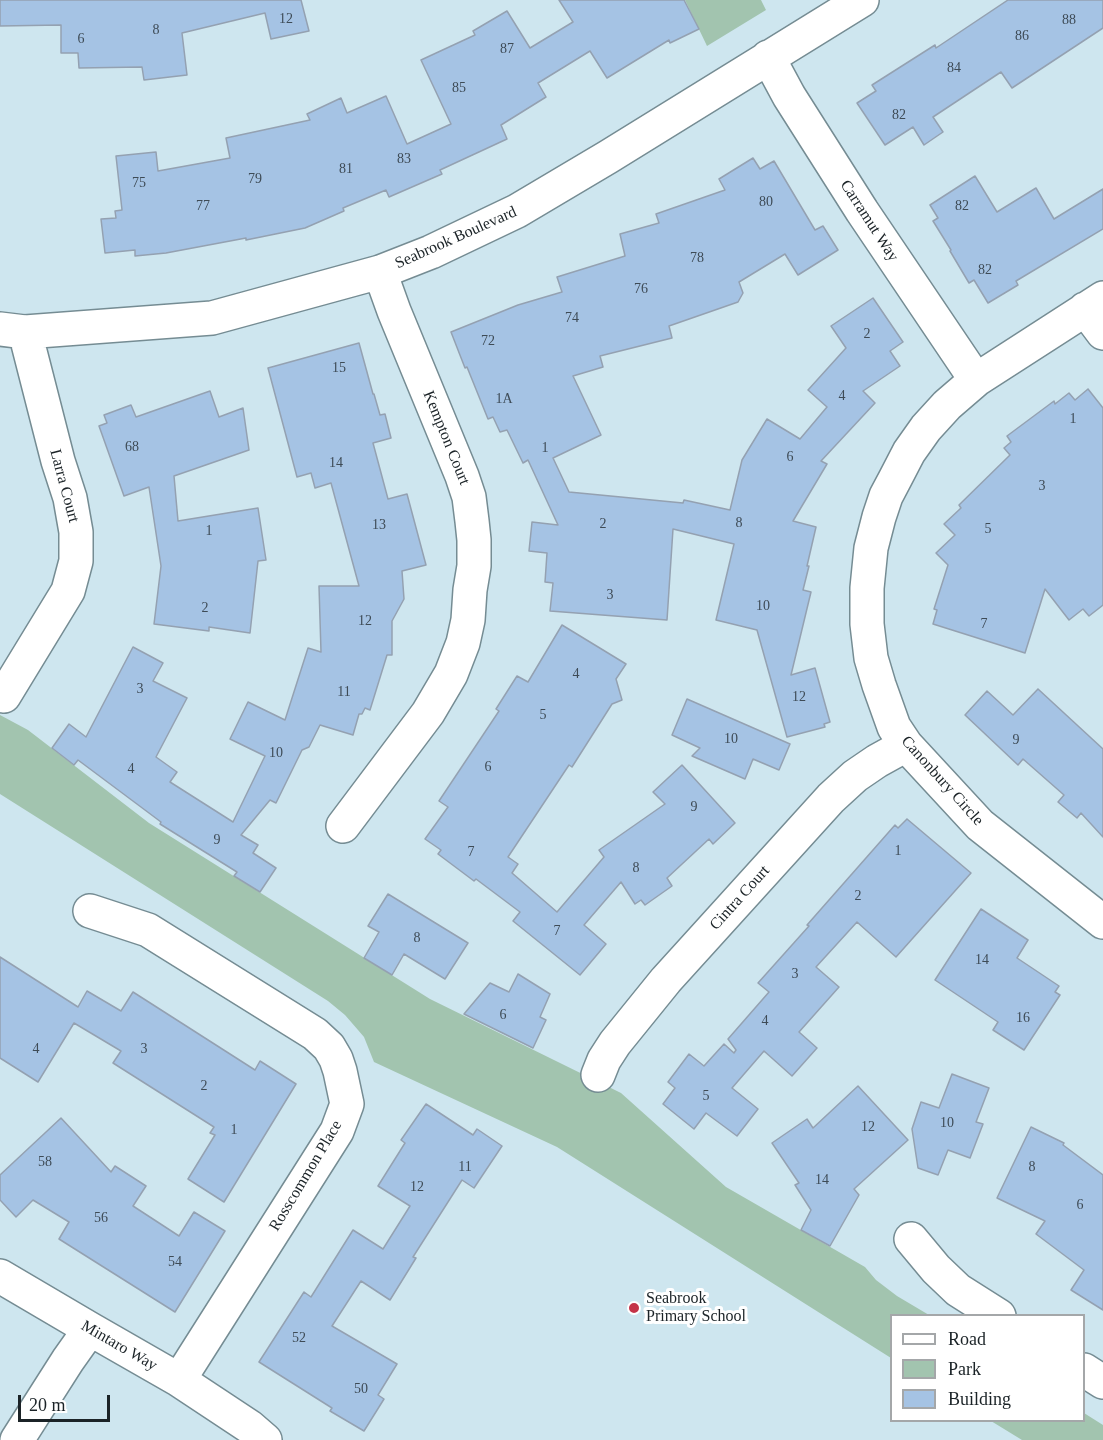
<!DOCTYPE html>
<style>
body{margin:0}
#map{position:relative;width:1103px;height:1440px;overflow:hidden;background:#cee6ef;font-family:Georgia,serif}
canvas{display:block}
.legend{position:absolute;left:890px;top:1314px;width:195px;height:108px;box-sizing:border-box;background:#fff;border:2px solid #a4a7a9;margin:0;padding:8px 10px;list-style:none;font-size:18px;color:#1b2327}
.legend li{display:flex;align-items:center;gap:12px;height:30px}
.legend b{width:30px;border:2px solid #a4a7a9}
.scale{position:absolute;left:18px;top:1395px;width:92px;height:27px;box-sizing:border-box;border:3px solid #1b2327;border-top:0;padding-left:8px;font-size:18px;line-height:21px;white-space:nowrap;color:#1b2327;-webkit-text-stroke:4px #fff;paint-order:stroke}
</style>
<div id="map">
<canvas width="1103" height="1440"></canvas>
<ul class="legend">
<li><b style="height:8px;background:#fff"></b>Road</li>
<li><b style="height:16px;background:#a2c4af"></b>Park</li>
<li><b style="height:16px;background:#a5c3e4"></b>Building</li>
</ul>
<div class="scale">20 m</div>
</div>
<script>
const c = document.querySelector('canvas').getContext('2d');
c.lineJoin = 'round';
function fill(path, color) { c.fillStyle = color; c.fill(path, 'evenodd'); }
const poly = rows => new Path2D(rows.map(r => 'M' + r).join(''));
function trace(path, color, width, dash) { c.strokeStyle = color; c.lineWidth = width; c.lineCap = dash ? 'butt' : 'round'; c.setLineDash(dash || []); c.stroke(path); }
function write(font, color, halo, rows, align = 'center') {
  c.font = font + ' Georgia,serif'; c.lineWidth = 6; c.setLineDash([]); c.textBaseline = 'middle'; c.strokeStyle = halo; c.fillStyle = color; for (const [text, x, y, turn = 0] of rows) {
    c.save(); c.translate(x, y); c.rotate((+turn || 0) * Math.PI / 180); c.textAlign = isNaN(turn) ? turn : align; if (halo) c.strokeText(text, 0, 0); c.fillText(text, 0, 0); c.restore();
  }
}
fill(poly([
 [685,0,761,0,766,10,707,46],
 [0,715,28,730,149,823,430,999,621,1093,726,1187,865,1267,876,1280,897,1296,929,1315,892,1316,891,1358,557,1147,374,1062,364,1037,358,1030,345,1015,328,1001,0,794],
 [1084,1413,1103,1425,1103,1440,1022,1440,991,1421,1084,1420]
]), '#a2c4af');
const building = poly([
 [0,0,301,0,309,31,271,39,265,13,182,33,187,75,144,80,142,67,79,68,78,53,61,53,61,25,0,26,0,0],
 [559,0,684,0,699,29,670,43,669,40,607,78,590,51,538,83,546,97,501,125,507,139,440,170,442,174,389,197,386,190,343,208,344,211,305,228,246,240,246,238,166,253,135,256,135,250,105,253,101,219,116,218,115,211,122,210,116,156,156,152,158,171,230,158,226,138,310,120,307,114,341,98,347,113,386,96,407,144,451,124,421,60,475,35,473,31,507,11,530,48,573,22,559,0],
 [1008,0,1103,0,1103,28,1012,88,1001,72,933,117,943,132,924,145,913,127,885,145,857,103,876,91,872,85,935,45,936,48,1008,0],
 [753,158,760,169,774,161,815,230,823,226,838,250,798,275,785,254,739,282,743,293,738,302,669,326,672,338,600,356,603,367,573,376,601,435,553,458,569,492,683,503,684,500,730,510,742,460,767,419,800,439,827,407,808,390,846,348,831,326,873,298,903,342,890,351,900,366,863,391,875,403,821,461,827,464,793,521,816,527,807,566,809,566,803,590,811,592,791,675,815,668,830,722,824,724,825,727,787,737,757,630,716,620,734,544,673,529,667,620,550,611,553,583,545,582,547,553,529,551,532,522,558,525,528,460,523,463,507,430,500,432,493,417,488,419,467,367,465,368,451,332,518,305,562,292,557,277,625,256,620,234,659,223,656,214,725,190,719,179,753,158],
 [975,176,997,212,1036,188,1054,219,1103,189,1103,229,1016,281,1018,285,988,303,974,280,969,283,950,251,951,250,933,221,938,218,930,205,975,176],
 [359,343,373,394,374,394,380,415,385,414,391,438,373,443,388,499,407,494,426,565,402,571,404,599,392,621,392,655,387,655,370,710,365,708,362,714,359,714,353,735,320,725,309,747,302,750,276,803,270,800,241,835,258,845,253,853,276,868,260,892,234,876,237,872,160,824,161,822,78,760,74,765,52,748,69,724,86,737,133,647,163,663,153,681,187,698,156,757,177,772,170,782,233,822,265,756,230,739,248,702,285,720,308,648,321,652,319,586,359,586,331,483,315,488,311,473,297,477,268,368,359,343],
 [1088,389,1103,408,1103,605,1089,616,1083,609,1069,620,1045,589,1025,653,933,624,937,610,934,609,948,565,936,553,955,535,944,524,961,508,959,505,1010,455,1004,448,1011,442,1007,436,1054,401,1055,404,1069,393,1075,400,1088,389],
 [210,391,219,417,243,408,249,450,174,476,178,521,258,508,266,560,258,561,250,633,209,627,209,631,154,624,161,566,149,487,124,496,99,426,107,423,104,415,131,405,136,417,210,391],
 [562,625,626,664,616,679,622,700,612,704,572,767,569,765,508,857,518,864,512,873,557,912,604,857,599,850,665,804,653,792,682,765,735,823,713,844,709,839,667,878,672,886,645,905,641,900,635,904,621,882,584,925,606,944,580,975,513,921,520,912,476,879,474,881,438,854,441,850,425,839,448,807,439,801,499,711,496,709,517,676,528,682,562,625],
 [1038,689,1103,749,1103,837,1081,813,1077,818,1058,802,1064,795,1023,759,1018,765,965,715,987,691,1013,715,1038,689],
 [687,699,790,744,779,770,753,759,745,779,692,756,700,748,672,735,687,699],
 [907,819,971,873,896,957,857,922,816,967,839,987,799,1032,817,1048,792,1076,764,1051,732,1088,758,1109,737,1136,706,1113,694,1129,663,1104,675,1088,668,1082,689,1054,704,1066,724,1044,734,1053,736,1050,728,1039,769,992,758,983,809,926,807,925,895,825,898,828,907,819],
 [388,894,468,943,445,979,404,954,392,975,364,958,379,932,368,926,388,894],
 [981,909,1028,940,1017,958,1059,986,1055,992,1060,995,1024,1050,993,1030,998,1022,935,980,981,909],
 [0,957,78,1007,87,991,121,1011,133,992,255,1070,260,1061,296,1084,224,1202,188,1179,215,1135,210,1133,214,1127,113,1063,121,1051,74,1023,38,1082,0,1058,0,957],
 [518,974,550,994,540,1017,546,1020,533,1048,464,1014,490,983,509,992,518,974],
 [952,1074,989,1088,976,1122,983,1124,970,1158,948,1150,938,1175,918,1168,912,1129,921,1102,939,1108,952,1074],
 [858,1086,908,1140,854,1189,859,1195,830,1246,801,1230,811,1210,795,1185,799,1183,772,1143,807,1119,813,1128,858,1086],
 [426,1104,473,1135,477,1129,502,1146,474,1188,462,1180,413,1257,416,1258,390,1300,361,1281,332,1326,397,1364,378,1395,384,1399,364,1431,330,1411,332,1408,259,1362,304,1292,311,1297,353,1230,383,1249,410,1206,378,1186,405,1143,401,1140,426,1104],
 [61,1118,111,1172,115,1166,146,1186,133,1206,179,1236,194,1212,225,1231,175,1312,59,1239,69,1222,33,1200,16,1217,0,1200,0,1175,61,1118],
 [1031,1127,1064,1143,1063,1145,1103,1175,1103,1310,1071,1290,1084,1270,1036,1234,1045,1221,997,1198,1031,1127]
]);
fill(building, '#a5c3e4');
trace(building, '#94a1b1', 1.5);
const minor = poly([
 [768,57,789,96,862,211,976,380],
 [1103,298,976,380,947,405,926,428,909,452,895,479,886,496,879,517,871,548,867,588,867,624,871,658,879,685,894,727,906,745,980,825,1103,922],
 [1085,309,1103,333],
 [0,329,25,332,212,318,380,272,431,252,517,211,608,157,862,0],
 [4,696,68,591,76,561,76,532,70,498,58,461,25,332],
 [343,826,428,713,451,674,463,643,468,620,470,590,474,566,474,540,472,521,469,497,462,476,394,311,380,272],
 [90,911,148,930,315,1034,329,1047,336,1059,340,1071,347,1104,337,1131,179,1380],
 [598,1075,604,1060,615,1043,666,980,831,798,855,776,877,761,906,745],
 [911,1239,936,1269,958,1290,999,1316],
 [0,1276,90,1329,179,1380,250,1427,265,1440],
 [1084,1370,1103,1382],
 [17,1440,68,1360,90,1329]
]);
trace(minor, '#758c93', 36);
trace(minor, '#fff', 33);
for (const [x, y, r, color] of [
 [634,1308,6,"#c43348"]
]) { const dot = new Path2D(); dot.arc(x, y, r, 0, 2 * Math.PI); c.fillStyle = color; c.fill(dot); trace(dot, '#fff', 2); }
write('14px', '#3e4b56', null, [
 ["12",286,19],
 ["88",1069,20],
 ["8",156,30],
 ["86",1022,36],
 ["6",81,39],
 ["87",507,49],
 ["84",954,68],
 ["85",459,88],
 ["82",899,115],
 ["83",404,159],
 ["81",346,169],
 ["79",255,179],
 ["75",139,183],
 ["80",766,202],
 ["77",203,206],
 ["82",962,206],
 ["78",697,258],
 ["82",985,270],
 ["76",641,289],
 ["74",572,318],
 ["2",867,334],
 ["72",488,341],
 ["15",339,368],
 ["4",842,396],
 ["1A",504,399],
 ["1",1073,419],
 ["68",132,447],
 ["1",545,448],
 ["6",790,457],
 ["14",336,463],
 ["3",1042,486],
 ["8",739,523],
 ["2",603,524],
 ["13",379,525],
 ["5",988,529],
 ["1",209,531],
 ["3",610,595],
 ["10",763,606],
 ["2",205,608],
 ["12",365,621],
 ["7",984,624],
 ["4",576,674],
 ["3",140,689],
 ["11",344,692],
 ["12",799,697],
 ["5",543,715],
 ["10",731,739],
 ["9",1016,740],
 ["10",276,753],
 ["6",488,767],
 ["4",131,769],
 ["9",694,807],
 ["9",217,840],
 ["1",898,851],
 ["7",471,852],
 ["8",636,868],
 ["2",858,896],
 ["7",557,931],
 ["8",417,938],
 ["14",982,960],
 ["3",795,974],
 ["6",503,1015],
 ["16",1023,1018],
 ["4",765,1021],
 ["4",36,1049],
 ["3",144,1049],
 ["2",204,1086],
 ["5",706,1096],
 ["10",947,1123],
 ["12",868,1127],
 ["1",234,1130],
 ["58",45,1162],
 ["11",465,1167],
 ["8",1032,1167],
 ["14",822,1180],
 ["12",417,1187],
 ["6",1080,1205],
 ["56",101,1218],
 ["54",175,1262],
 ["52",299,1338],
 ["50",361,1389]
]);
write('16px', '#1b2327', '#fff', [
 ["Carramut Way",869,221,57],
 ["Seabrook Boulevard",456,238,-24],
 ["Kempton Court",446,438,68],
 ["Larra Court",64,486,75],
 ["Canonbury Circle",942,781,48],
 ["Cintra Court",740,898,-48],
 ["Rosscommon Place",306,1176,-59],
 ["Mintaro Way",119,1346,30]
]);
write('16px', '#1b2327', '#fff', [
 ["Seabrook",646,1299],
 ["Primary School",646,1317]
], 'left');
</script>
